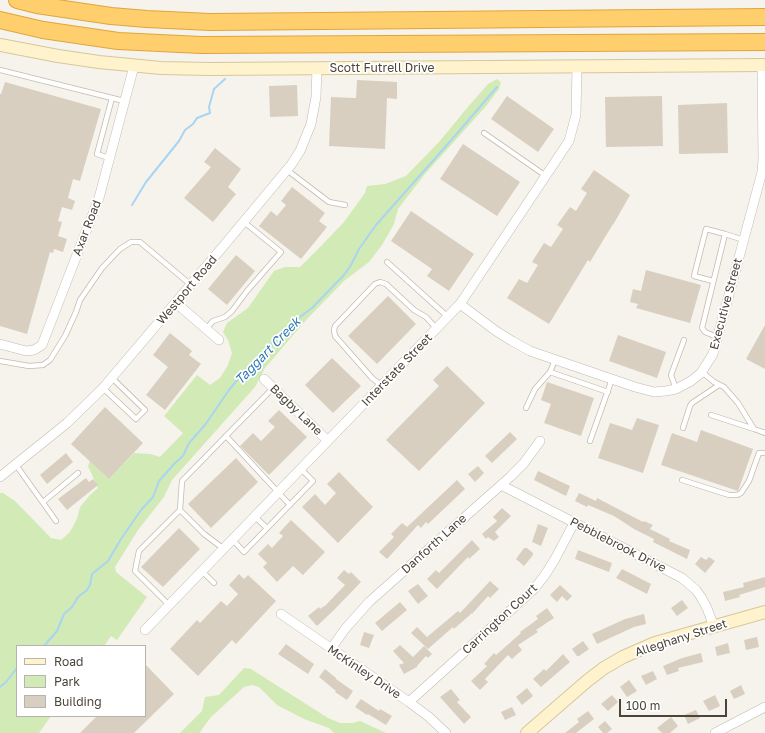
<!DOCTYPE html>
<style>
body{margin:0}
#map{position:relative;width:765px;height:733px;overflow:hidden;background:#f6f3ec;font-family:"Golos Text",sans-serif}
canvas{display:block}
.legend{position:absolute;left:16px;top:645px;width:130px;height:72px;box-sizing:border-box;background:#fff;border:1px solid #b7b4b0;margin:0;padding:5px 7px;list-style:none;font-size:12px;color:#4b4439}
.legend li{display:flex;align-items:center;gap:8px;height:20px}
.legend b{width:20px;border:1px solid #b7b4b0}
.scale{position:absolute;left:619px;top:699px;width:108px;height:18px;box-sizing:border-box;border:2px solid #4b4439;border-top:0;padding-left:5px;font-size:12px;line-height:14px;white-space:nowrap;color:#4b4439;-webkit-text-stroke:3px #fff;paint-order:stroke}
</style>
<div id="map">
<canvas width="765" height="733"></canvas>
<ul class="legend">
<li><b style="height:5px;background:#fff3cd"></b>Road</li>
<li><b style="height:11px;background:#d2eab5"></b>Park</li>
<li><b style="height:11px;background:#d8cfc1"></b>Building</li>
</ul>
<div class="scale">100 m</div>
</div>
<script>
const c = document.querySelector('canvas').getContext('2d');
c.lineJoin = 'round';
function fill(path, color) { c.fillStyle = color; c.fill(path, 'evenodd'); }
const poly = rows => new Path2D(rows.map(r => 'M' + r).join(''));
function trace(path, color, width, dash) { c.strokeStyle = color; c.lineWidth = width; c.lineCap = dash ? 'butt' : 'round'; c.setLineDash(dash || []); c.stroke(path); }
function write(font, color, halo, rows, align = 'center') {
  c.font = font + ' "Golos Text",sans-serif'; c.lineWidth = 3.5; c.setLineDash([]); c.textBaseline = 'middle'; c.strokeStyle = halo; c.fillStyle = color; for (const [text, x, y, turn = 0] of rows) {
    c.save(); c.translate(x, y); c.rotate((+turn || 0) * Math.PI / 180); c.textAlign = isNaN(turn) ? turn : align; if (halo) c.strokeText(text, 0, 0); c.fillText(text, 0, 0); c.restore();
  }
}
fill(poly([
 [497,79,501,82,499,89,487,105,425,174,398,209,394,224,382,245,369,262,344,281,307,319,265,368,255,387,172,480,164,497,138,530,115,567,116,572,147,597,117,640,111,636,104,646,17,646,17,716,51,716,39,733,0,733,0,493,3,493,15,501,51,538,61,540,70,532,77,519,80,507,90,495,98,488,88,466,90,461,109,479,134,453,151,454,160,457,183,433,164,416,197,375,210,385,220,378,228,365,232,353,228,340,223,332,227,323,248,308,274,271,285,267,300,267,321,246,344,222,365,193,367,186,385,184,406,176,439,142,467,108,488,84],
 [244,668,251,669,328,718,340,723,352,723,360,721,386,733,334,733,329,728,304,719,277,705,259,687,252,685,244,687,211,717,202,729,200,733,180,733,202,711,205,697,219,695]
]), '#d2eab5');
trace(poly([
 [132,205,146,182,179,141,185,130,193,124,197,118,210,113,209,107,214,89,225,79],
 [44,646,57,631,64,614,72,607,78,597,87,590,90,585,92,574,108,561,121,539,141,510,153,497,159,481,175,463,183,456,189,443,205,425,229,390,243,373,296,320,312,308,344,275,351,265,359,249,376,225,454,137,497,87],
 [0,687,6,682,17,668]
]), '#a9d4f2', 2);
fill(poly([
 [357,80,397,82,397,99,387,98,385,149,329,146,331,97,356,98],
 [5,82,101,109,80,181,73,179,68,198,75,201,72,210,62,207,58,221,62,222,58,236,67,239,63,252,54,249,53,253,50,252,27,334,0,326,0,94,1,94],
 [297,85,298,116,270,117,269,86],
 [507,96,554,129,538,152,491,119],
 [662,96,663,146,606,147,605,97],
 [727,103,728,153,679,154,678,105],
 [463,144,520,182,497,216,440,179],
 [215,148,241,169,228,187,236,194,213,222,184,198,211,167,204,162],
 [594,170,630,195,613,225,613,224,590,262,588,260,549,324,507,298,519,279,527,283,538,265,532,262,544,243,551,247,563,229,557,225,570,207,576,211,587,193,581,189],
 [292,187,325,213,319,221,327,227,301,259,259,226,271,211,277,216,286,205,281,201],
 [411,211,474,254,449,291,427,276,432,269,391,241],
 [236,255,255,271,227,305,208,289],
 [646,270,701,285,690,323,636,308,638,304,630,302,633,289,641,291],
 [388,296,416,324,377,364,348,336],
 [765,325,765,369,746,359],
 [170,333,192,351,189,355,201,364,165,410,146,395,168,367,153,355],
 [618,335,666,352,657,378,609,361],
 [332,358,361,386,333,413,305,385],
 [447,366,485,403,419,471,386,440,439,386,433,380],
 [547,382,594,398,581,436,544,423,551,404,541,400],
 [105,407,143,443,109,479,71,444],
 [279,410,307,437,269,475,240,446,253,433,261,441,275,427,268,421],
 [637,418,659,425,643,473,598,458,610,423,632,430],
 [701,430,753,449,738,491,661,465,672,433,697,442],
 [510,432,517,439,492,463,485,456],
 [66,453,73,462,47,484,40,475],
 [236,458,258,482,211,528,188,504],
 [478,466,484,473,475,482,468,474],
 [538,471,570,486,566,496,534,480],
 [339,472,373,507,338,543,302,507,315,494,325,505,336,493,327,484],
 [86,478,89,482,93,479,98,485,67,510,58,499],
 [457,480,465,489,428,524,426,522,421,528,418,525,387,559,379,552,394,537,391,534,402,523,407,527],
 [579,493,596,501,597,498,643,522,644,521,653,525,650,529,670,539,669,541,690,550,687,559,653,542,654,539,634,529,614,516,588,505,587,507,575,501],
 [502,508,511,516,495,532,499,537,494,541,488,537,486,539,482,534,497,521,493,517],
 [291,520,325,552,303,575,293,566,277,582,263,567,267,563,258,554,268,544,272,548,283,536,279,533],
 [538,524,548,528,541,546,532,542],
 [179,528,200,549,163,587,141,567],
 [472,540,480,549,469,559,468,557,437,589,427,579,436,570,439,573],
 [524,548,527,548,533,553,533,555,524,566,516,559],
 [578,550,612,563,609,572,575,559],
 [701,557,706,560,709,557,715,561,705,573,695,564],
 [622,569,651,584,647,594,616,578],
 [344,570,349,574,351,572,361,582,334,610,317,626,308,616,319,607,320,609,324,606,324,607,345,585,337,578],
 [239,574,244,579,248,575,276,601,236,644,232,640,198,676,170,649,197,620,200,623,221,601,227,606,238,594,229,585],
 [765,577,765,587,739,595,740,597,725,601,723,592,744,587,743,583],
 [490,581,499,589,490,598,488,596,472,614,472,613,454,629,453,627,428,649,411,633,417,627,427,637,458,611,460,613],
 [418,584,428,596,418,604,408,591],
 [560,585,572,596,567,601,562,596,557,602,550,595],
 [682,600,688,608,677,616,671,608],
 [400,602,407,610,382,631,375,623],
 [547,608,554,618,536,630,538,632,518,645,522,650,512,659,508,655,485,679,488,682,480,690,471,681,487,666,484,664,494,653,496,655,521,633,520,632,538,619,536,616],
 [644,614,646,624,634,627,597,644,592,634,625,619],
 [364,632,374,635,369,648,360,645],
 [757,637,759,647,746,650,744,640],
 [583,641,589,649,579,656,577,656,572,649],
 [728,643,730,653,717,656,715,647],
 [286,644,314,664,308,674,278,654],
 [400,645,413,657,424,646,432,654,428,658,426,656,417,666,417,667,404,674,399,665,404,663,393,651],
 [701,653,703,662,678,668,679,671,667,675,663,666,682,658],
 [563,654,570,662,541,687,533,679,544,669,546,671],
 [145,664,174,694,134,733,80,733,97,716,145,716],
 [325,669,336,678,336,679,353,691,347,700,335,692,336,691,319,677],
 [653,671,657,679,646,685,641,676],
 [629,680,637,691,627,697,620,687],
 [741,685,745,694,734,699,730,691],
 [527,688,533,696,522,705,516,697],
 [451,689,460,700,457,702,471,717,464,724,440,697],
 [612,695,618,702,608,711,601,704],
 [715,695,720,706,709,711,703,701],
 [361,699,379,711,380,709,392,716,386,725,368,714,367,715,355,707],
 [512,707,516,715,505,720,501,712],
 [696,710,700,718,688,724,684,715],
 [588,711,594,719,576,733,565,733,579,722,577,719],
 [671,717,678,726,670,733,662,733,657,728],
 [605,721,612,729,607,733,603,733,598,727]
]), '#d8cfc1');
const lane = poly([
 [0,70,124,101],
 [484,133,546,176],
 [109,158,97,154,112,98],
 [287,170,329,202,345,205],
 [725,234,744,240],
 [387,262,448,317],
 [713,281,694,276,706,229,725,234,702,328,705,332,717,337],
 [206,329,213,321,225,317,232,311,247,291,281,252,244,222],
 [555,360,550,372,608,392],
 [0,361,29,366,43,365,50,360,65,336,76,312,80,300,102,268,120,249,131,242,140,242,191,285],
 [702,372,714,382,724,387,738,403,754,429,765,433],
 [382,386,372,378,335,336,334,330,335,326,375,284,380,282,386,284,414,310,426,317,437,329],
 [103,388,136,419,145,410,112,378],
 [676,389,671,375,684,340],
 [526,408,535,389,550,372],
 [711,415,754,429],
 [683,428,690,406,692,403,719,385],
 [226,436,290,505],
 [590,441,612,379],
 [16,465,56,521],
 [682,480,729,495,737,495,741,493,749,481,759,453,765,453],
 [43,502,78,473],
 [180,510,204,534,224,549],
 [255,517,267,528],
 [232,539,244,552,313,481,301,469],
 [202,571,214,583],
 [169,605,135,571,139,551,180,510,182,481,273,388]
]);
const street = poly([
 [176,303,219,340],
 [460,304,496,331,512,341,530,351,635,387,654,392,666,391,676,389,691,381,701,373,713,354,762,172,763,159,762,65],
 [0,344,26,351,34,350,42,345,99,198,134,66],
 [264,379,328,441],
 [0,477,67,423,103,388,226,243,291,165,300,151,311,124,316,97,317,68],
 [501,485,682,578,696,590,701,597,707,608,714,627],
 [281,614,409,702,429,717,446,733],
 [145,630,460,304,569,141,576,115,577,66],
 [331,649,345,629,369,602,510,477,524,463,540,441],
 [409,702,534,589,545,575,555,559,574,523],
 [715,733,765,707]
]);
const secondary = poly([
 [0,45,58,56,99,62,161,68,210,69,765,65],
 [527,733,587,681,604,668,623,657,655,643,765,612]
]);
const highway = poly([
 [17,0,37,5,111,16,147,19,210,22,765,17],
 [0,20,43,30,118,41,201,45,765,42]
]);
trace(lane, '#c2bbae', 6);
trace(street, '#c2bbae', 10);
trace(secondary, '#d6c79b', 14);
trace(highway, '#e0a43c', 18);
trace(lane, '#fff', 4.5);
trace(street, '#fff', 9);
trace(secondary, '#fff3cd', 12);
trace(highway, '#ffcf6e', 16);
write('12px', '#4b4439', '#fff', [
 ["Scott Futrell Drive",382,68],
 ["Axar Road",87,228,-69],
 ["Westport Road",187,290,-50],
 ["Executive Street",726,304,-75],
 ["Interstate Street",397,370,-46],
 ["Bagby Lane",296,410,44],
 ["Danforth Lane",434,544,-42],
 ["Pebblebrook Drive",618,545,27],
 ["Carrington Court",500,619,-43],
 ["Alleghany Street",681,638,-18],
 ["McKinley Drive",364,672,34]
]);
write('italic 13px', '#2e7ab2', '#fff', [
 ["Taggart Creek",268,351,-46]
]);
</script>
